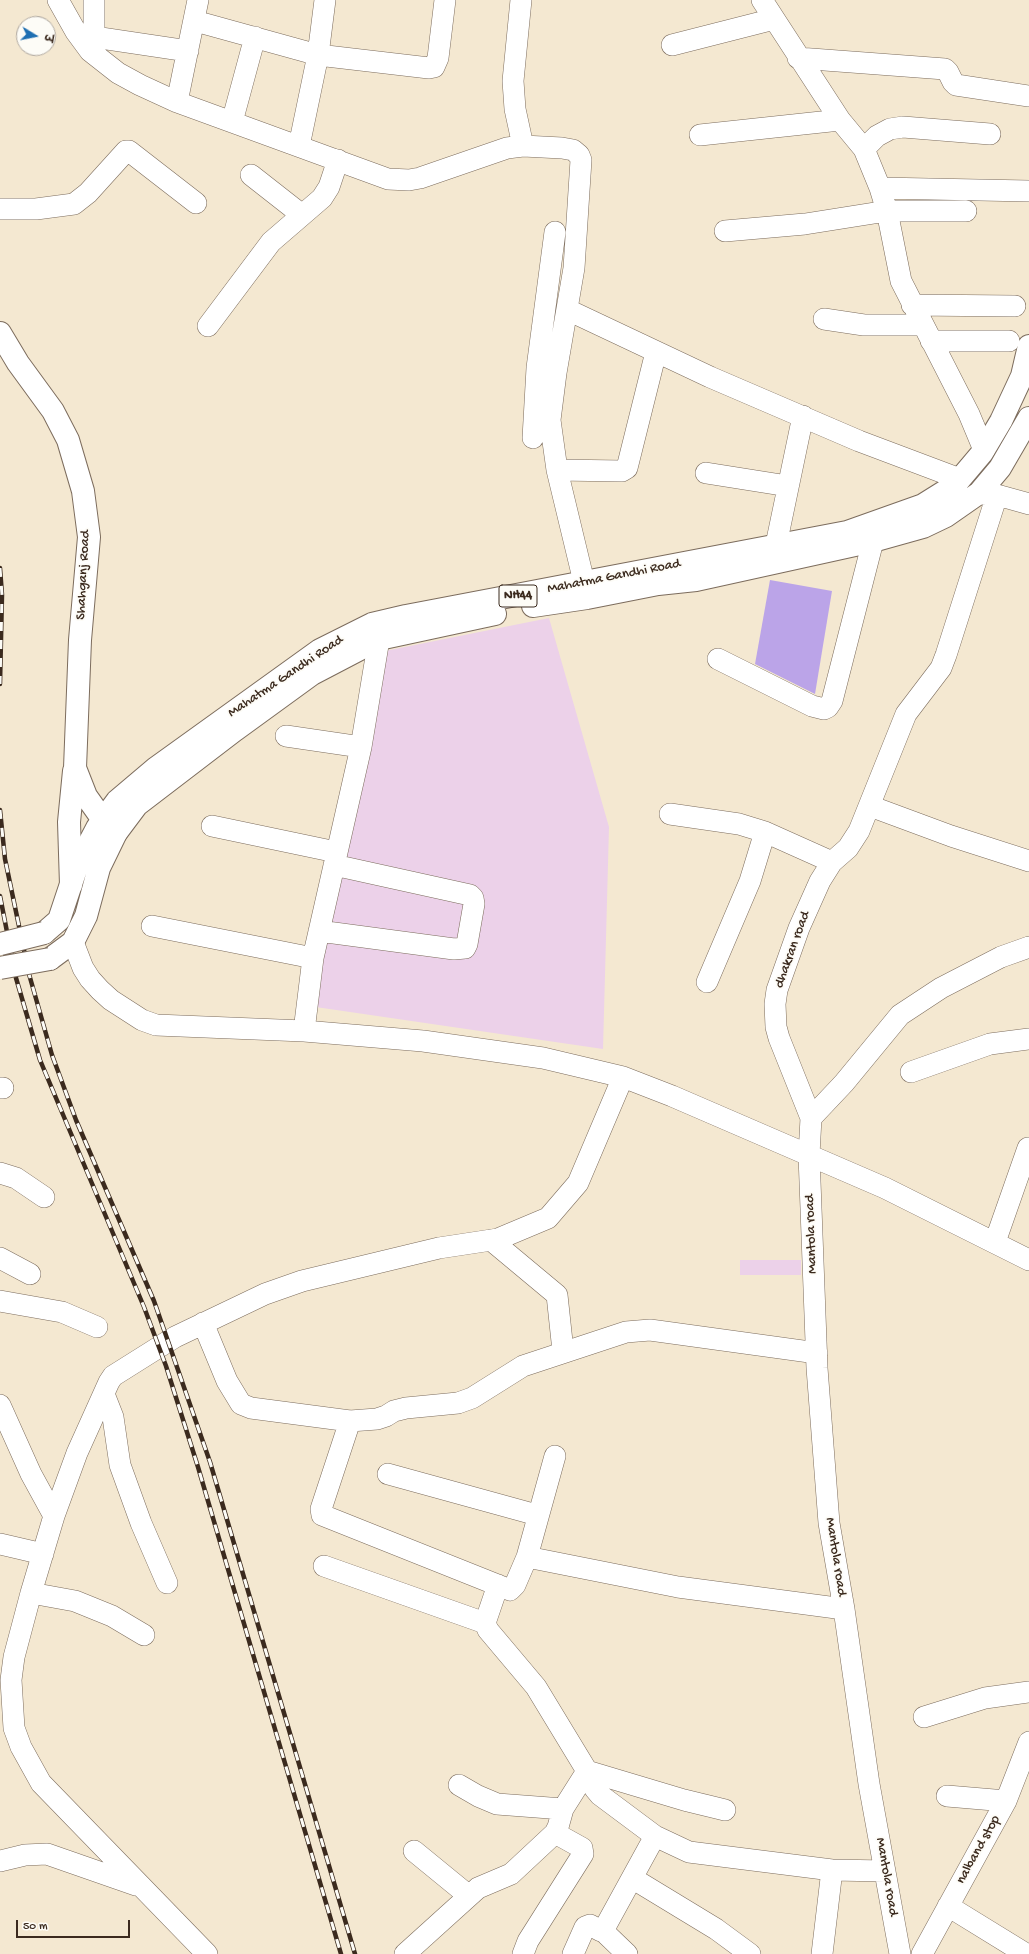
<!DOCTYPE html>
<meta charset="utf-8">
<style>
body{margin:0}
#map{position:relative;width:1029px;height:1954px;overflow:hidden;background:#f4e8d1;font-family:"Gochi Hand","Playpen Sans Deva",sans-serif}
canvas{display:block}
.north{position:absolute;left:16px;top:16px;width:40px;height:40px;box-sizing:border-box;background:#fdfcf7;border:1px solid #afa8a0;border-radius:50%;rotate:100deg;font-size:11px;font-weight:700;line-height:16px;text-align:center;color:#3b2a1e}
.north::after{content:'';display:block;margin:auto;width:14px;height:18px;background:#1f6fb2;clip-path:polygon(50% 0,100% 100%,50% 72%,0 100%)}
.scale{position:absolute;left:16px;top:1920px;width:114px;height:18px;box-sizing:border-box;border:2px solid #3b2a1e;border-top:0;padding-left:5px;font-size:12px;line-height:14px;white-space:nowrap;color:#3b2a1e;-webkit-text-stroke:3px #fdfcf7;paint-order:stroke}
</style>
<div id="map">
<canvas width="1029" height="1954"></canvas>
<div class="north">उ</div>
<div class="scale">50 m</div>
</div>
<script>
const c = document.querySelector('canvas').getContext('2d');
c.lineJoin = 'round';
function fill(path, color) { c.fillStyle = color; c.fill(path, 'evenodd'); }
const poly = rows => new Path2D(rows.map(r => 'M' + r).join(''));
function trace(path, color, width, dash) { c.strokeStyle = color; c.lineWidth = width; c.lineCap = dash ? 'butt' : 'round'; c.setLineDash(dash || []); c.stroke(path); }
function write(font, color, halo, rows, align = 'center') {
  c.font = font + ' "Gochi Hand",sans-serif'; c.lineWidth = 3.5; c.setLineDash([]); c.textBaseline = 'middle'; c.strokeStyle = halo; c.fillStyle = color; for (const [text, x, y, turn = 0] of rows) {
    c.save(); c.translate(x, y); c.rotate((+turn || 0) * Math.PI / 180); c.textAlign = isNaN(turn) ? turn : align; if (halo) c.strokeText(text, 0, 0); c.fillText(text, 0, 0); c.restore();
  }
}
fill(poly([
 [549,618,609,827,603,1049,302,1005,385,651],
 [740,1260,801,1260,801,1275,740,1275]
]), '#ecd1e9');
fill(poly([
 [770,580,832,591,815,694,755,664]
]), '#bba4e8');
const minor = poly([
 [58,0,76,32,90,51,118,73,140,85,177,102,388,179,409,180,420,178,507,148,523,146,562,148,573,150,579,155,581,160,574,268,556,373,550,420,557,470,584,582],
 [521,0,513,81,515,109,523,146],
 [762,0,840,120,864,149,880,188,887,211,901,281,969,414,984,450],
 [195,21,318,55,429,68,434,67,438,58,445,0],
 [94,37,188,51],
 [672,45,774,19],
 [94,49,94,0],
 [798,58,945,69,948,72,953,82,956,85,1029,96],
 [177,102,198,0],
 [232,122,255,37],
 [700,135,840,120],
 [299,146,318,55,325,0],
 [864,149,877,136,890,129,903,127,990,134],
 [251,175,302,215],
 [880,188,1029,191],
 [0,209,36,209,74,204,88,193,126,151,129,151,196,203],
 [725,231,805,224,887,211,966,211],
 [912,305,1015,306],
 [568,310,710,377,859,441,960,479],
 [824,319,864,325,922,325],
 [208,326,271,242,322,198,329,187,338,160],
 [931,341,1009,341],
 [533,438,537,368,555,232],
 [557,470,622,471,627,468,656,352],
 [706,473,788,486],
 [983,494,997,495,1029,504],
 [776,545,803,416],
 [718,659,812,706,824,709,828,707,832,701,873,541],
 [286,736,361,747],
 [870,806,951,836,1029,861],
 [670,814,739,824,765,832,832,862],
 [212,826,336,852],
 [152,926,313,958],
 [319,931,454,949,465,948,467,944,474,904,473,898,470,895,334,865],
 [73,942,83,968,90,979,100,990,111,1000,142,1020,156,1025,304,1031,423,1041,543,1058,623,1077,672,1096,885,1188,1029,1260],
 [707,982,750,881,765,832],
 [304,1031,313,958,361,747,379,639],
 [911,1072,990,1044,1029,1039],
 [0,1088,3,1088],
 [811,1118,844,1083,900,1015,941,988,1001,957,1029,947],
 [0,1173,16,1178,44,1197],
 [491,1240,557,1295,563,1351],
 [995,1242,1028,1148],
 [0,1258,30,1274],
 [0,1301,62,1312,97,1327],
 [203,1323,227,1381,241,1404,251,1408,350,1421,377,1419,386,1416,394,1411,406,1408,458,1403,472,1398,523,1366,626,1332,650,1330,817,1353],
 [104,1394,113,1417,120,1465,141,1523,167,1583],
 [0,1405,31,1474,54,1516],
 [350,1421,321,1509,322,1515,510,1590,515,1585,527,1557,555,1456],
 [388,1474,537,1515],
 [0,1544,43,1554],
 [527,1557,678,1587,844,1609],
 [324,1566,485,1623],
 [498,1585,485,1623,488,1630,536,1687,587,1771,595,1789,600,1795,655,1836,689,1852,832,1870,885,1871],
 [31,1593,75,1601,112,1616,144,1635],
 [924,1717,985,1698,1029,1692],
 [587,1771,684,1800,725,1810],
 [459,1785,478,1796,497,1804,563,1809],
 [947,1796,1006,1801],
 [414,1851,469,1896],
 [0,1861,25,1855,47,1854,136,1885],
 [632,1878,716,1929,750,1954],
 [948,1906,1026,1954],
 [603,1931,627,1954],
 [207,1954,41,1783,21,1747,14,1728,11,1680,14,1657,31,1593,54,1516,77,1453,109,1382,113,1376,175,1337,265,1294,302,1281,439,1248,498,1239,548,1218,578,1183,623,1077],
 [405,1954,478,1888,511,1874,555,1833,558,1827,563,1809,587,1771],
 [523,1954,528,1941,583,1854,582,1848,555,1833],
 [573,1954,585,1927,590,1925,601,1931,604,1929,655,1836],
 [822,1954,832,1870],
 [900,1954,869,1784,844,1609,829,1523,817,1368,809,1155,811,1118,779,1038,776,1027,775,1004,777,990,799,928,820,881,832,862,848,848,859,831,906,714,941,668,946,655,997,495],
 [922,1954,1006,1801,1029,1742]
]);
const major = poly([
 [0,333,18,363,53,411,68,440,83,491,89,537,80,640,75,768,86,796,103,820,116,833],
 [71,885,69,822,74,771]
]);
const highway = poly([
 [533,606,587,598,658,584,696,580,873,541,923,527,946,516,979,493,1000,468,1029,418],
 [44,933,59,920,77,866,97,828,117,801,156,768,320,650,372,624,406,616,847,532,923,505,955,485,982,453,1001,421,1022,376,1029,346],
 [50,959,73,942,86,916,99,868,116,833,137,805,235,730,312,674,379,639,495,614]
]);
trace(minor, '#7c6c5d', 22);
trace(major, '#7c6c5d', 24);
trace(highway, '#7c6c5d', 24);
trace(minor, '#fff', 21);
trace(major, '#fff', 22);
trace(highway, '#fff', 22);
const rail = poly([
 [0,568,2,595,0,684],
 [0,810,5,859,29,974,52,1055,76,1120,154,1301,210,1462,355,1954],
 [0,896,16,978,40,1060,144,1307,166,1366,198,1467,341,1954]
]);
trace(rail, '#3b2a1e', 4.5);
trace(rail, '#fdfcf7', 3, [9]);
const highwayBridge = poly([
 [0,944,44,933],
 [0,968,50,959]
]);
trace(highwayBridge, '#7c6c5d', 24, []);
trace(highwayBridge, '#fff', 22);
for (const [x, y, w] of [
 [518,596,38]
]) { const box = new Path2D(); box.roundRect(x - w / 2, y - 11, w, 22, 3); c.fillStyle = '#fdfcf7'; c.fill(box); trace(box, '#3b2a1e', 1); }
write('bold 13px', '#3b2a1e', null, [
 ["NH44",518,596]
]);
write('14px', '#3b2a1e', '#fdfcf7', [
 ["Shahganj Road",84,575,-87],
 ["Mahatma Gandhi Road",614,577,-11],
 ["Mahatma Gandhi Road",286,677,-34],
 ["dhakran road",793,950,-70],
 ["Mantola road",812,1234,-92],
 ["Mantola road",835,1557,81],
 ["nalband stop",979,1850,-61],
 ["Mantola road",886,1877,80]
]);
</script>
